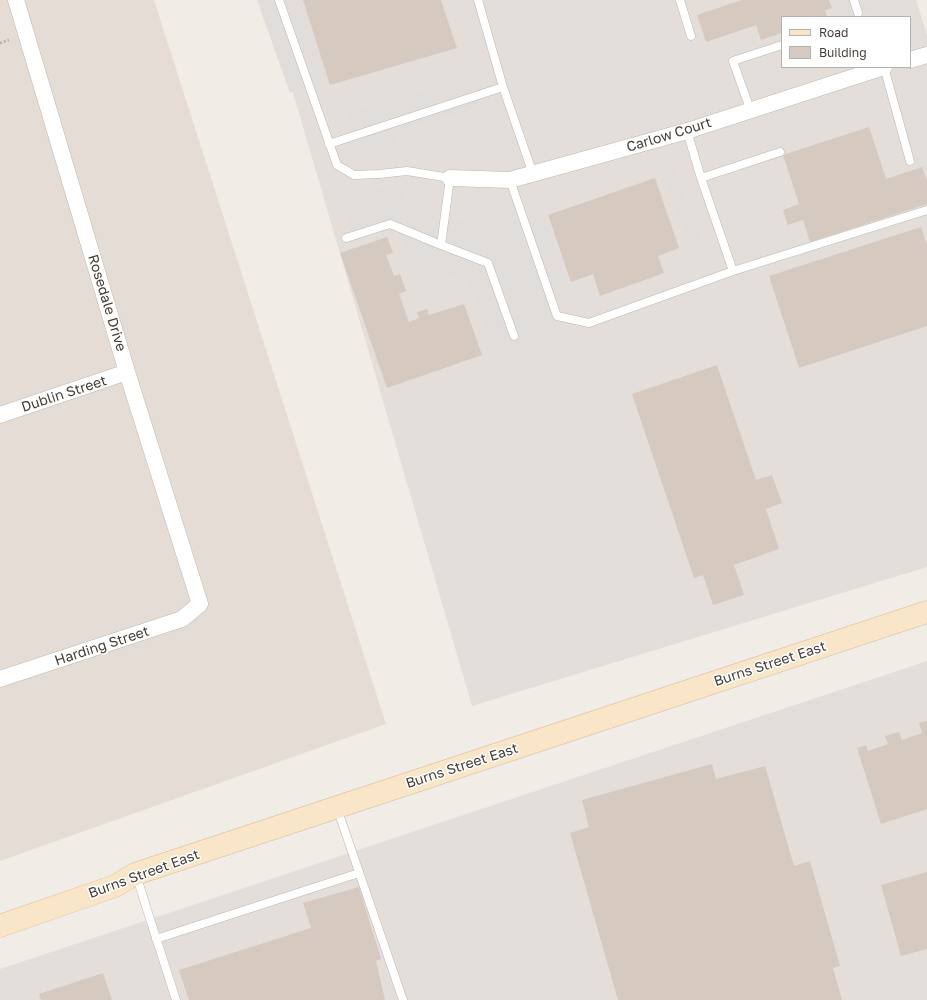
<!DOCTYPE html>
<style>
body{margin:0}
#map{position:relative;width:927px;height:1000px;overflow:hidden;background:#f1ece6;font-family:"Golos Text",sans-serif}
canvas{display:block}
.legend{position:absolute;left:781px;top:16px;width:130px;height:52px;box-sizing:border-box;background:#fff;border:1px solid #b4b1af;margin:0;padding:5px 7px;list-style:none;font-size:12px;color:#443c36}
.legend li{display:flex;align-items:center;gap:8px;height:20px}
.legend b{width:20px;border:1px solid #b4b1af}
</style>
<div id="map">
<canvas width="927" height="1000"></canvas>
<ul class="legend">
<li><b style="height:5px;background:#f9e6c8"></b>Road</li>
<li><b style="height:11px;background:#d5c9c0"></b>Building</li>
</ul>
</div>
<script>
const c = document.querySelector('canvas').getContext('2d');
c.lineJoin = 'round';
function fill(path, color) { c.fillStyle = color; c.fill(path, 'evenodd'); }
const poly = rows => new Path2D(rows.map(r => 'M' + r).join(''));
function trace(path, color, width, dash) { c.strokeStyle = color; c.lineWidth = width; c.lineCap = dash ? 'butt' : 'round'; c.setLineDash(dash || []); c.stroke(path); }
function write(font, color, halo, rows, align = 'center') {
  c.font = font + ' "Golos Text",sans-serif'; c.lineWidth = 3; c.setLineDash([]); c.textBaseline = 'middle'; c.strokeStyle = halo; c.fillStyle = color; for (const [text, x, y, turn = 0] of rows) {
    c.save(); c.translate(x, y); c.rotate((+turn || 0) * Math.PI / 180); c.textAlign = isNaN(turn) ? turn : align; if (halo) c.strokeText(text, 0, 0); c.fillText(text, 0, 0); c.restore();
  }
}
fill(poly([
 [0,0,154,0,386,724,0,861]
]), '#e5ddd5');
fill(poly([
 [266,0,916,0,927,35,927,567,472,706],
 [782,17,910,17,910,67,782,67],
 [927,661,927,1000,0,1000,0,969]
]), '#e4dedb');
fill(poly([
 [257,0,301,0,329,80,290,93],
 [830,0,880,0,882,8,849,17,835,17],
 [471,78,479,108,394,132,399,150,373,158,370,149,359,151,348,112],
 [673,167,701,239,689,243,662,171],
 [398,183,412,215,481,223,495,220,487,204,518,199,563,328,495,352,465,273,420,284,394,218,349,230,341,199],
 [545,213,569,286,551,291,528,218]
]), '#e0dddb');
fill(poly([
 [303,0,441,0,457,48,330,85],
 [742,0,829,0,832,8,825,10,827,17,782,17,782,33,761,40,756,25,706,42,697,15],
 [869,127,886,179,922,167,927,181,927,204,810,242,803,220,788,225,783,210,799,204,783,155],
 [655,178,679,248,658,256,664,273,600,296,593,274,571,282,548,215],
 [921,227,927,245,927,326,799,368,769,276],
 [387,237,393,253,386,255,394,276,400,274,406,291,399,294,409,322,419,318,417,312,427,309,429,315,464,304,482,355,387,388,340,253],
 [717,365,756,480,772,475,782,503,766,509,779,549,734,565,744,595,713,605,703,575,694,578,632,394],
 [927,721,927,809,881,824,857,748,866,745,868,751,888,744,885,736,899,732,902,740,922,733,919,723],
 [712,764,716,779,765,766,794,866,810,861,840,966,833,968,842,1000,618,1000,570,833,589,827,582,800],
 [927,872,927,949,901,956,881,885],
 [359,887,381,959,376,961,385,1000,189,1000,179,970,311,928,303,903],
 [103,973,112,1000,41,1000,39,994]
]), '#d5c9c0');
const lane = poly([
 [279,0,337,165,354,175,379,174,407,171,450,178,441,245,390,224,346,238],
 [478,0,503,87],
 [680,0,691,36],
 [854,0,858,13],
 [884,67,910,161],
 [750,109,733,61,782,45],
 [329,144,503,87,533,174],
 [701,178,780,152],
 [510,180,557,316,589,323,733,271,701,178,687,131],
 [441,245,488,263,514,336],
 [733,271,927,210],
 [337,808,403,1000],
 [136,875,176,1000],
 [156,939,359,873]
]);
const street = poly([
 [910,60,927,55],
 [450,178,510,180,687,131,884,67],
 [0,415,127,372],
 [0,679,182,619,200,604,127,372,16,0]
]);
const secondary = poly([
 [0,926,115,886,135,874,927,612]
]);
trace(lane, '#bfb5ad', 9);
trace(street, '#bfb5ad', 17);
trace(secondary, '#d0ba9c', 23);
trace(poly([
 [0,43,9,40]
]), '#bcac9c', 2.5, [2, 2]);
trace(lane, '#fff', 8);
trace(street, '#fff', 16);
trace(secondary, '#f9e6c8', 22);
write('14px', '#443c36', '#fff', [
 ["Carlow Court",669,135,-17],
 ["Rosedale Drive",107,303,73],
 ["Dublin Street",64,394,-18],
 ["Harding Street",102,646,-18],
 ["Burns Street East",770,664,-18],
 ["Burns Street East",462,766,-18],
 ["Burns Street East",144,874,-20]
]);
</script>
